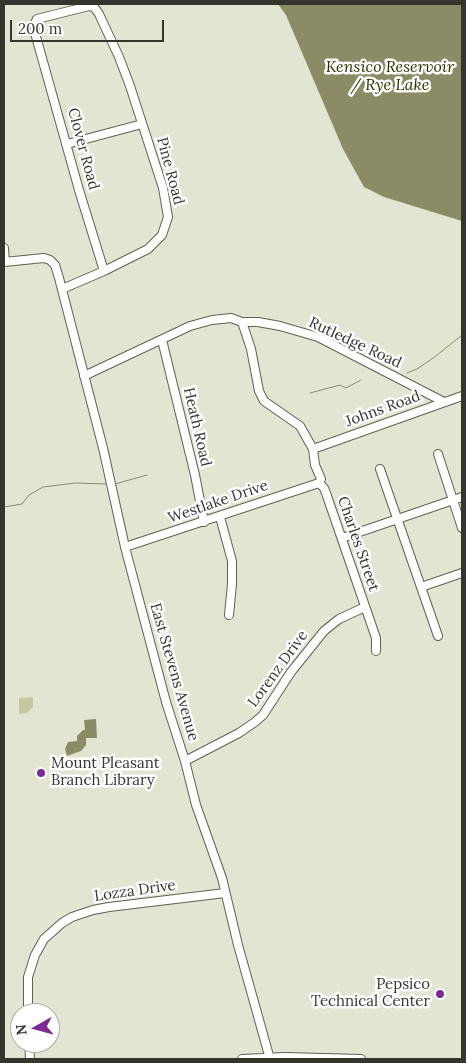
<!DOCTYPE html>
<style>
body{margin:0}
#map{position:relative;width:466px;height:1063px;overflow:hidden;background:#e3e4d2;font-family:Lora,serif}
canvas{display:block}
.frame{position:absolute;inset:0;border:5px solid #35352e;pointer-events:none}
.north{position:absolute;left:10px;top:1003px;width:50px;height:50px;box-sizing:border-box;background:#fff;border:1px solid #aeaeab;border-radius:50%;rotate:263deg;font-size:14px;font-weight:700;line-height:20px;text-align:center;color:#35352e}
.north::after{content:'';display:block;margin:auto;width:18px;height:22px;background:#7f2896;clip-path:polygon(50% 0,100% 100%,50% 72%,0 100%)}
.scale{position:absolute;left:10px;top:20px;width:154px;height:22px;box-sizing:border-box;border:2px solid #35352e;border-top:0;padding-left:6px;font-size:15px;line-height:18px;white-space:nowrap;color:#35352e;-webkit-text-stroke:4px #fff;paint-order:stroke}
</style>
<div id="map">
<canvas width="466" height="1063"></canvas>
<div class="frame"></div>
<div class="north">N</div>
<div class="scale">200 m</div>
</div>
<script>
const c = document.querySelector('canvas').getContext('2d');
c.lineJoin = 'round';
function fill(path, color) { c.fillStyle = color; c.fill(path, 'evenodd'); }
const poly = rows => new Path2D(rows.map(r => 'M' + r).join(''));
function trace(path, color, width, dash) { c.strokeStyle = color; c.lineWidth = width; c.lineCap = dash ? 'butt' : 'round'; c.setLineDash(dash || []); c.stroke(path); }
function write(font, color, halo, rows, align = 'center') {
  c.font = font + ' Lora,serif'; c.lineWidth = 5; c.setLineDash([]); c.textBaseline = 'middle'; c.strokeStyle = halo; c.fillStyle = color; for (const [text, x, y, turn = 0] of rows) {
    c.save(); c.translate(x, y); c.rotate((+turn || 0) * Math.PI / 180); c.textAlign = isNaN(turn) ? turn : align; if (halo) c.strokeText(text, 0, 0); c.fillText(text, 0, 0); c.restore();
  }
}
fill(poly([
 [33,697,33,707,27,713,19,714,19,698]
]), '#c6c7a0');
fill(poly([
 [278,4,462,4,462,221,384,197,364,187,343,149,286,15],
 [96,719,97,738,86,738,86,745,81,751,67,756,65,749,68,742,77,741,77,736,83,730,85,730,84,720]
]), '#8b8c65');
trace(poly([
 [407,373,417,369,436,356,462,335],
 [310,393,340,385,346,388,361,380],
 [115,484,147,475],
 [4,507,22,504,29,495,43,487,75,483,106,484]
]), '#8b8c65', 1);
const minor = poly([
 [67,144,142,124],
 [4,248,5,262],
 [4,262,44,258,50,260,55,265,59,278,103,448,125,547,166,702,185,761,196,805,222,878,238,945,270,1059],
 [62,289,104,271,148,249,162,235,168,217,163,188,130,86,119,57,99,14,94,7,89,6,37,19,35,23,35,33,79,190,104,271],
 [242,322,251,349,259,391,264,401,300,426,313,449,315,465,321,479,319,483,324,488,327,496,376,638,376,651],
 [162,340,195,475,204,522],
 [84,376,190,326,212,320,231,318,242,322,258,322,280,326,318,337,444,402],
 [313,449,462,396],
 [438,454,462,528],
 [380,469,438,636],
 [220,517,232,561,232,584,229,615],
 [342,538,462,497],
 [125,547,319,483],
 [421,587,462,573],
 [185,761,239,733,255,722,263,715,291,672,324,631,339,619,365,607],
 [28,1013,28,977,35,955,44,939,62,923,72,917,93,910,109,907,225,893],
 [29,1043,30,1059],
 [242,1059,285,1057,361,1059]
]);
trace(minor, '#606151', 10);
trace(minor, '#fff', 8);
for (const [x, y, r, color] of [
 [41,773,5,"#7f2896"],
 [440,994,5,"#7f2896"]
]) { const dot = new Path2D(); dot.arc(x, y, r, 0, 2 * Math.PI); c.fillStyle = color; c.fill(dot); trace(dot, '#fff', 2); }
write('15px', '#35352e', '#fff', [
 ["Clover Road",83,149,75],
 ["Pine Road",170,171,75],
 ["Rutledge Road",355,343,25],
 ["Johns Road",383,409,-20],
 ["Heath Road",197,427,77],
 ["Westlake Drive",218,502,-19],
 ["Charles Street",358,544,71],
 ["Lorenz Drive",278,669,-54],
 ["East Stevens Avenue",174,672,74],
 ["Lozza Drive",135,891,-8]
]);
write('15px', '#35352e', '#fff', [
 ["Mount Pleasant",51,764],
 ["Branch Library",51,781],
 ["Pepsico",430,985,"right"],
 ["Technical Center",430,1002,"right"]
], 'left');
write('italic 16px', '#323200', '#fff', [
 ["Kensico Reservoir",390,67],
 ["/ Rye Lake",390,85]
]);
</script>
